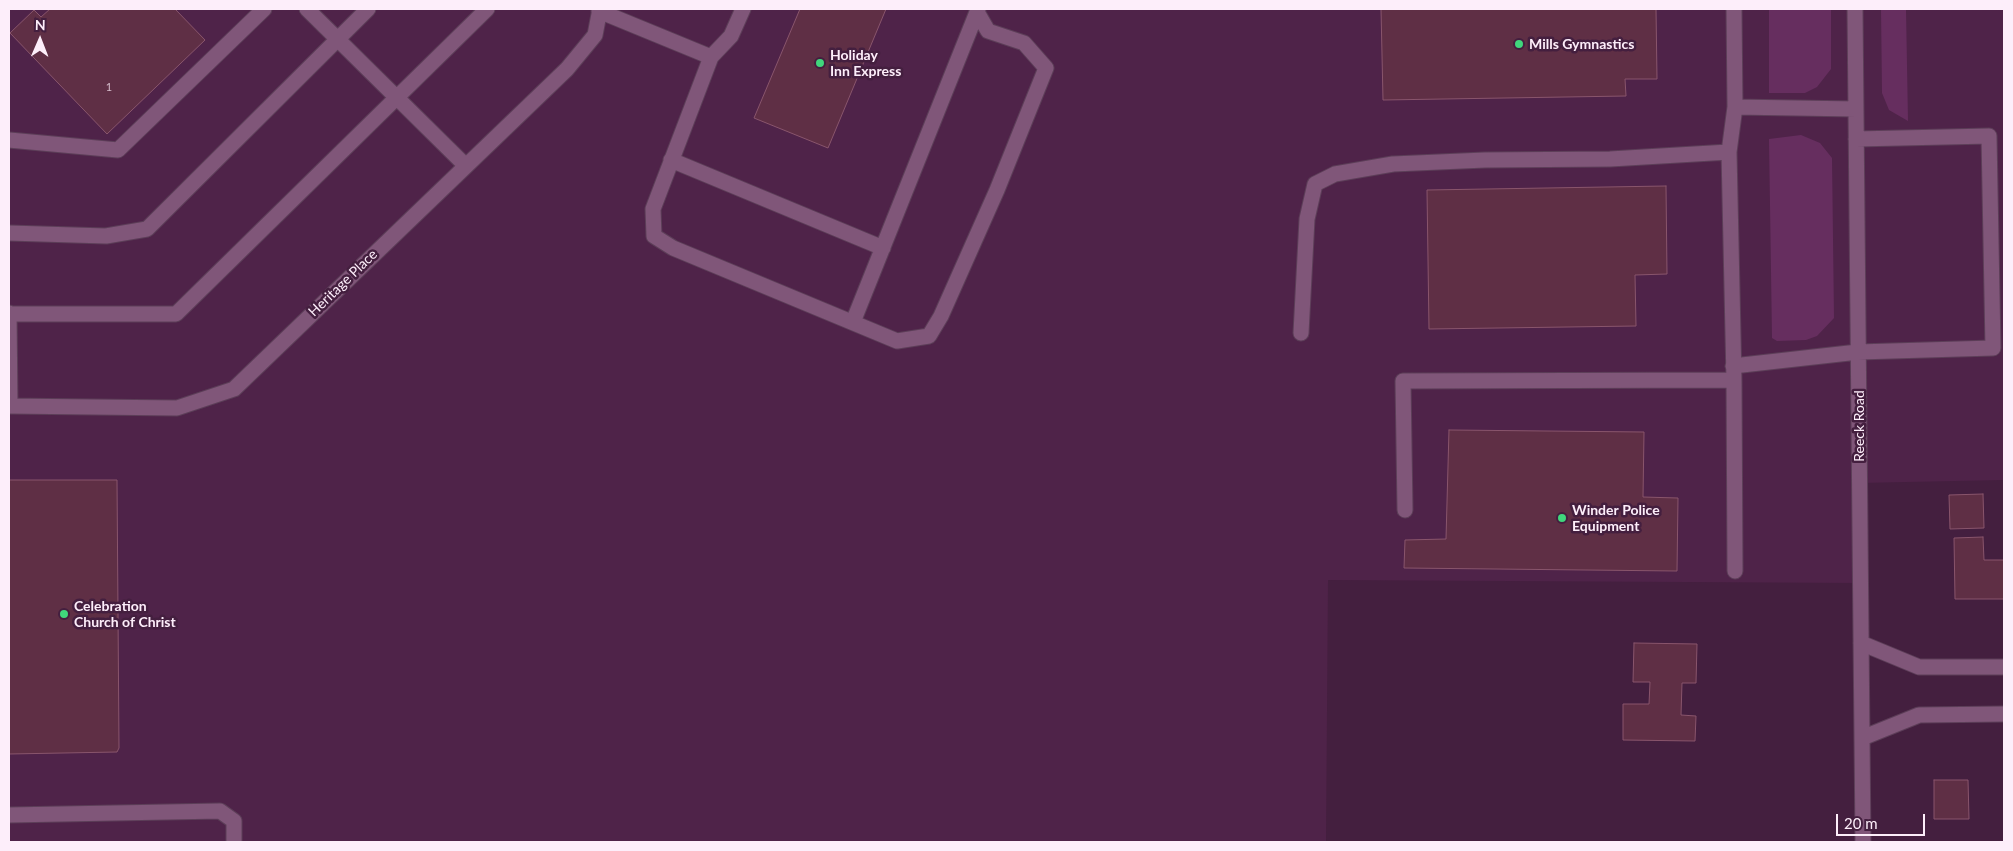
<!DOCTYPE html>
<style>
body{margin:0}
#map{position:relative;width:2013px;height:851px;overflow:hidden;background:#441f3f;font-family:Lato,sans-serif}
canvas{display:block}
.frame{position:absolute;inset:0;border:10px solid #fdeefa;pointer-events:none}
.north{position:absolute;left:15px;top:15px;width:50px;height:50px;-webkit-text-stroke:4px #441f3f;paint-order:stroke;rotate:1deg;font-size:14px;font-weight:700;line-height:20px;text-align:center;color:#fdeefa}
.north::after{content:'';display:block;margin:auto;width:18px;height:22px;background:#fdeefa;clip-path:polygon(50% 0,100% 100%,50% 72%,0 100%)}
.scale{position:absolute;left:1836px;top:814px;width:89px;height:22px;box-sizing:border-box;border:2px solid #fdeefa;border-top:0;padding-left:6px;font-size:15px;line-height:18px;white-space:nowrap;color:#fdeefa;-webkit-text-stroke:4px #441f3f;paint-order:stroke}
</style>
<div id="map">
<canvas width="2013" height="851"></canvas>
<div class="frame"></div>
<div class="north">N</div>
<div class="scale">20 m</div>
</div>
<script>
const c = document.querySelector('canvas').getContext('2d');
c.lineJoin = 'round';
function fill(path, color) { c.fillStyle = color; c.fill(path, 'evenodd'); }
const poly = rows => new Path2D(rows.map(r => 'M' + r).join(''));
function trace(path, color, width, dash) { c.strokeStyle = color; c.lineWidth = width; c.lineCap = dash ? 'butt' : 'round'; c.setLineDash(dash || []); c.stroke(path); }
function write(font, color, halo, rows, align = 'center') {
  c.font = font + ' Lato,sans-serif'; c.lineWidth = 5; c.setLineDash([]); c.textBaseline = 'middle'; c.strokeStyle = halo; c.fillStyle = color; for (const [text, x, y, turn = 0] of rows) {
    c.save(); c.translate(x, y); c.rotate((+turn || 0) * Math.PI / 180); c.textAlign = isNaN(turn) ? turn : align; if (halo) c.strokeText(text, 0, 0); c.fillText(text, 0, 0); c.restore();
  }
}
fill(poly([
 [9,9,2004,9,2004,480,1859,483,1860,583,1328,580,1326,842,9,842]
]), '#4f2349');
fill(poly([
 [1769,9,1831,9,1831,69,1817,87,1805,93,1769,93],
 [1881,9,1906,9,1908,121,1889,110,1882,93],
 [1801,135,1820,143,1832,158,1834,318,1817,336,1806,340,1777,341,1772,338,1769,139]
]), '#662e5f');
const building = poly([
 [50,9,175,9,205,40,107,134,10,33,34,10,41,17,50,9],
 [800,9,886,9,828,148,754,118,800,9],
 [1381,9,1656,9,1657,79,1625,79,1626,96,1383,100,1381,9],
 [1666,186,1667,274,1635,275,1636,326,1429,329,1427,190,1666,186],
 [1449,430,1644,432,1643,497,1678,498,1677,571,1404,568,1405,540,1446,539,1449,430],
 [9,480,117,480,119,748,117,752,9,754,9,480],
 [1983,494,1984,528,1950,529,1949,495,1983,494],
 [1983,537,1984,560,2004,560,2004,599,1955,599,1954,538,1983,537],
 [1634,643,1697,644,1696,683,1682,683,1681,715,1696,716,1695,741,1623,740,1623,704,1649,704,1650,682,1633,682,1634,643],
 [1934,780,1968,780,1969,819,1934,819,1934,780]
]);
fill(building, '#5f2f45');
trace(building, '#89556c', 1);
const minor = poly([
 [307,9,466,166],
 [1734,9,1735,107],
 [1855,9,1863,842],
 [599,11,711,57,731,36,743,9],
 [711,57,653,209,654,236,673,248,897,341,929,336,941,316,997,190,1046,68,1024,43,988,31,977,12,978,9],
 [9,140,118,150,264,9],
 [671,160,883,248],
 [9,233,106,236,147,229,368,9],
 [9,313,10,406],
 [9,314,176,314,487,9],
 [853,322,977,12],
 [1301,333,1307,219,1315,184,1335,174,1393,164,1485,160,1610,159,1729,152],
 [1733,366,1858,352,1993,348,1989,136,1856,139],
 [9,406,177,408,234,389,567,69,595,35,600,9],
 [1405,510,1403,381,1734,380],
 [1735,571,1734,380,1729,152,1735,107,1856,109],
 [1861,643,1919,667,2004,667],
 [1862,738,1919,715,2004,714],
 [9,815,220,811,234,821,234,842]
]);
trace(minor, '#5c3e58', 17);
trace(minor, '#805679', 15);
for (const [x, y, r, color] of [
 [1519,44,5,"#40d77c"],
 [820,63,5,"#40d77c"],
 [1562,518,5,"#40d77c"],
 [64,614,5,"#40d77c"]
]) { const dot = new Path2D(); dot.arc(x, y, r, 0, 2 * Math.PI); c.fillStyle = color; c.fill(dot); trace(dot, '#441f3f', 2); }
write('11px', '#d6becd', null, [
 ["1",109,87]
]);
write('bold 14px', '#fdeefa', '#441f3f', [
 ["Mills Gymnastics",1529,44],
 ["Holiday",830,55],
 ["Inn Express",830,71],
 ["Winder Police",1572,510],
 ["Equipment",1572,526],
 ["Celebration",74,606],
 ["Church of Christ",74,622]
], 'left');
write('14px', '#fdeefa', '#441f3f', [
 ["Heritage Place",343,283,-44],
 ["Reeck Road",1859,426,-90]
]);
</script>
